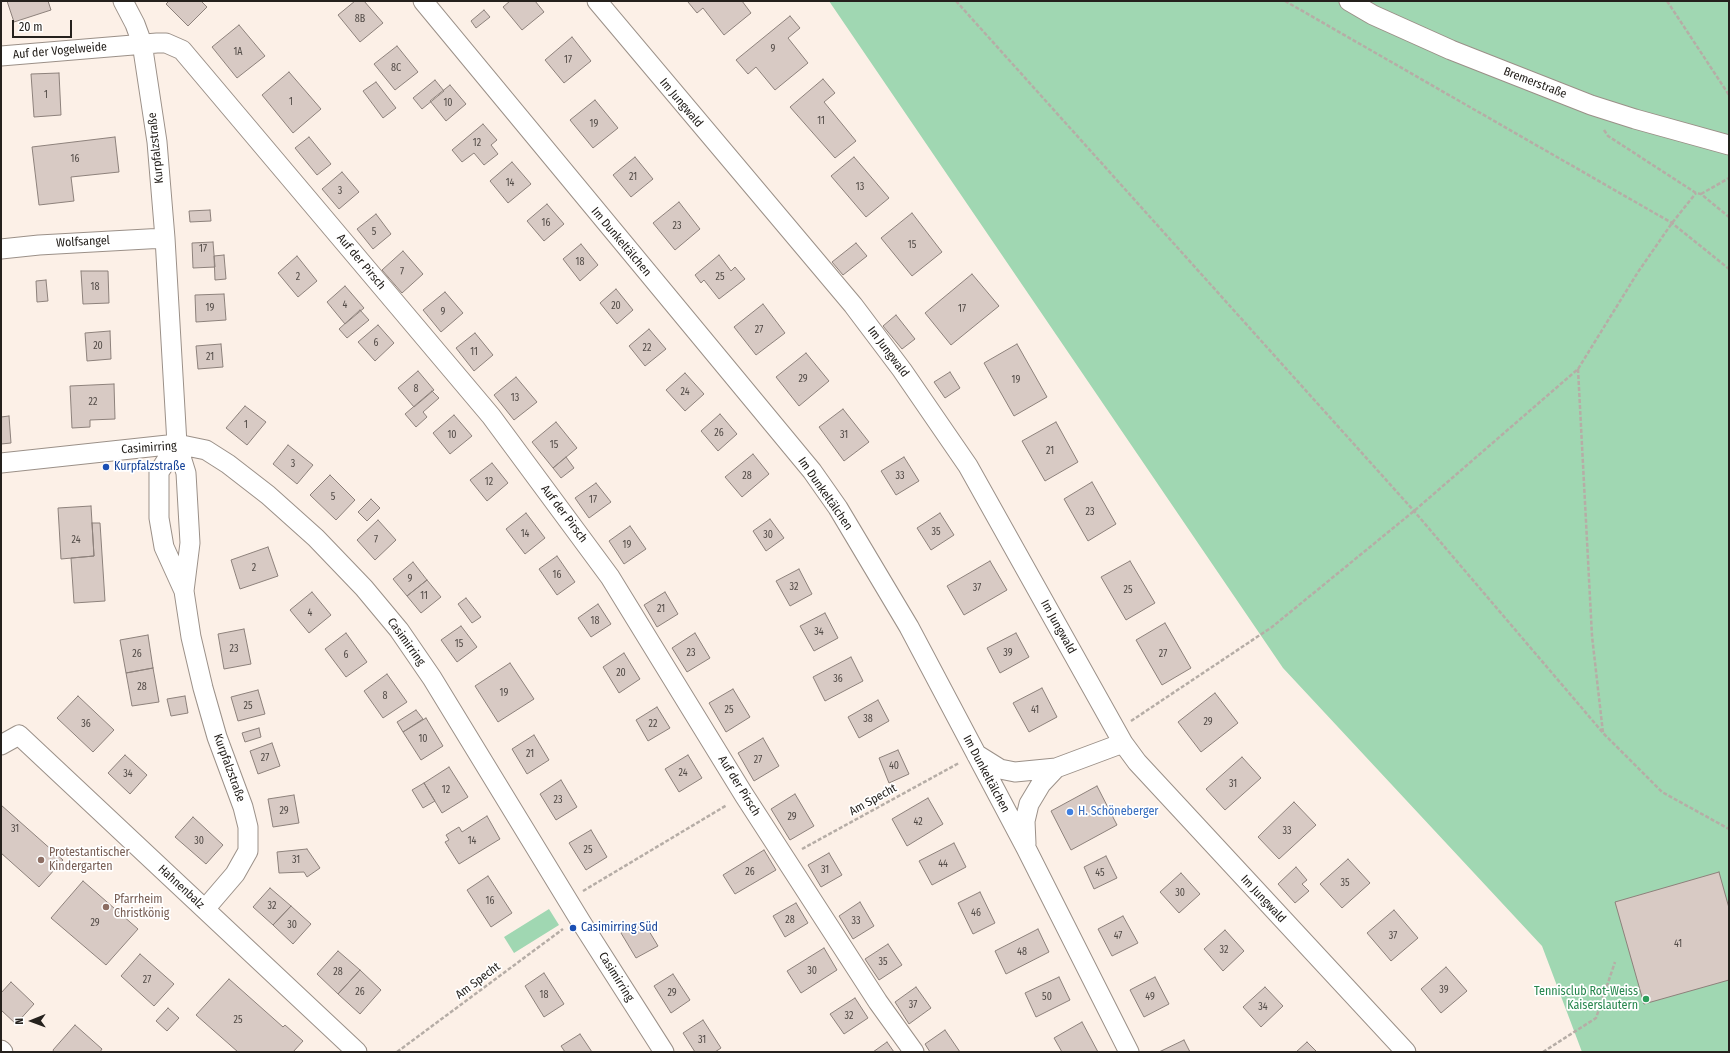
<!DOCTYPE html>
<meta charset="utf-8">
<style>
body{margin:0}
#map{position:relative;width:1730px;height:1053px;overflow:hidden;background:#fcf0e7;font-family:"Fira Sans Condensed",sans-serif}
canvas{display:block}
.frame{position:absolute;inset:0;border:2px solid #25211d;pointer-events:none}
.north{position:absolute;left:12px;top:1001px;width:40px;height:40px;-webkit-text-stroke:3px #fff;paint-order:stroke;rotate:269deg;font-size:11px;font-weight:700;line-height:16px;text-align:center;color:#25211d}
.north::after{content:'';display:block;margin:auto;width:14px;height:18px;background:#25211d;clip-path:polygon(50% 0,100% 100%,50% 72%,0 100%)}
.scale{position:absolute;left:12px;top:20px;width:60px;height:18px;box-sizing:border-box;border:2px solid #25211d;border-top:0;padding-left:5px;font-size:12px;line-height:14px;white-space:nowrap;color:#25211d;-webkit-text-stroke:3px #fff;paint-order:stroke}
</style>
<div id="map">
<canvas width="1730" height="1053"></canvas>
<div class="frame"></div>
<div class="north">N</div>
<div class="scale">20 m</div>
</div>
<script>
const c = document.querySelector('canvas').getContext('2d');
c.lineJoin = 'round';
function fill(path, color) { c.fillStyle = color; c.fill(path, 'evenodd'); }
const poly = rows => new Path2D(rows.map(r => 'M' + r).join(''));
function trace(path, color, width, dash) { c.strokeStyle = color; c.lineWidth = width; c.lineCap = dash ? 'butt' : 'round'; c.setLineDash(dash || []); c.stroke(path); }
function write(font, color, halo, rows, align = 'center') {
  c.font = font + ' "Fira Sans Condensed",sans-serif'; c.lineWidth = 3.5; c.setLineDash([]); c.textBaseline = 'middle'; c.strokeStyle = halo; c.fillStyle = color; for (const [text, x, y, turn = 0] of rows) {
    c.save(); c.translate(x, y); c.rotate((+turn || 0) * Math.PI / 180); c.textAlign = isNaN(turn) ? turn : align; if (halo) c.strokeText(text, 0, 0); c.fillText(text, 0, 0); c.restore();
  }
}
fill(poly([
 [829,1,1729,1,1729,1052,1582,1052,1542,946,1283,668],
 [549,909,559,925,514,953,504,937]
]), '#a0d7b2');
const building = poly([
 [7,1,48,1,51,10,14,22,7,1],
 [169,1,201,1,207,7,188,26,166,4,169,1],
 [355,1,364,1,383,23,360,42,338,15,355,1],
 [510,1,535,1,544,12,522,30,503,7,510,1],
 [689,1,742,1,751,13,724,35,703,8,697,13,688,2,689,1],
 [484,10,490,17,476,28,471,21,484,10],
 [790,16,800,28,788,38,808,63,775,90,756,67,748,74,736,60,790,16],
 [239,25,265,56,237,78,212,47,239,25],
 [572,37,591,61,564,83,545,60,572,37],
 [397,46,418,72,395,90,374,64,397,46],
 [289,72,321,109,293,133,262,95,289,72],
 [59,73,61,115,34,117,31,74,59,73],
 [823,79,835,93,824,102,856,141,835,158,790,107,823,79],
 [435,80,444,91,422,109,413,98,435,80],
 [376,82,396,108,383,118,363,91,376,82],
 [450,85,466,104,446,121,430,101,450,85],
 [595,100,618,128,593,148,570,120,595,100],
 [483,124,497,140,491,145,498,154,484,165,474,153,462,162,452,150,483,124],
 [115,137,119,172,71,177,74,201,39,205,32,147,115,137],
 [309,137,331,164,317,175,295,148,309,137],
 [635,157,653,179,631,197,613,175,635,157],
 [854,157,889,198,866,217,831,176,854,157],
 [512,162,531,184,508,203,490,181,512,162],
 [342,172,359,192,339,209,322,189,342,172],
 [679,202,700,229,675,250,653,223,679,202],
 [547,204,564,224,544,241,527,221,547,204],
 [210,210,211,221,190,222,189,211,210,210],
 [912,213,942,252,912,276,881,238,912,213],
 [376,214,391,234,373,249,357,229,376,214],
 [213,242,215,267,193,268,192,243,213,242],
 [856,243,867,256,843,275,832,262,856,243],
 [581,244,598,265,580,281,563,259,581,244],
 [403,251,423,274,402,293,382,270,403,251],
 [224,255,226,279,215,280,214,256,224,255],
 [719,255,731,271,735,267,745,279,719,299,704,280,701,283,695,275,719,255],
 [297,256,317,281,298,297,278,273,297,256],
 [81,271,108,271,109,303,83,304,81,271],
 [972,274,999,306,951,345,925,313,972,274],
 [46,280,48,301,37,302,36,281,46,280],
 [345,286,364,308,345,324,327,302,345,286],
 [616,289,633,310,617,324,600,303,616,289],
 [445,292,463,313,441,332,423,310,445,292],
 [224,294,226,320,196,322,195,295,224,294],
 [763,304,785,333,756,355,734,327,763,304],
 [360,310,369,320,347,338,339,329,360,310],
 [896,315,915,339,902,349,883,326,896,315],
 [378,325,394,343,375,361,358,342,378,325],
 [649,329,666,349,645,366,629,346,649,329],
 [110,331,111,359,87,361,85,333,110,331],
 [475,333,493,355,474,371,456,348,475,333],
 [221,344,223,367,198,369,196,346,221,344],
 [1017,344,1047,397,1014,416,984,363,1017,344],
 [806,353,829,381,799,406,776,377,806,353],
 [418,371,434,390,414,407,398,388,418,371],
 [950,372,960,388,945,398,934,382,950,372],
 [685,373,704,394,685,411,666,390,685,373],
 [516,377,537,402,514,420,494,395,516,377],
 [114,384,115,419,90,420,90,427,72,428,70,386,114,384],
 [432,391,439,398,423,412,427,417,416,427,405,414,432,391],
 [245,406,266,422,247,445,226,428,245,406],
 [843,409,869,442,844,461,819,427,843,409],
 [720,414,737,434,718,451,701,431,720,414],
 [454,415,472,436,450,454,433,433,454,415],
 [9,416,11,443,1,444,1,417,9,416],
 [556,422,577,448,553,468,532,442,556,422],
 [1056,422,1078,462,1045,481,1022,441,1056,422],
 [288,445,313,465,297,484,273,464,288,445],
 [753,454,769,474,742,497,725,477,753,454],
 [566,457,574,468,561,478,553,468,566,457],
 [904,457,919,481,896,495,881,471,904,457],
 [492,463,508,483,487,501,470,480,492,463],
 [330,475,355,500,336,520,310,495,330,475],
 [1092,482,1116,524,1088,541,1064,499,1092,482],
 [596,483,611,502,589,518,575,498,596,483],
 [371,499,380,508,367,521,358,512,371,499],
 [91,506,94,556,61,559,58,508,91,506],
 [526,513,545,538,525,554,506,529,526,513],
 [940,513,954,535,931,550,917,528,940,513],
 [770,519,784,538,766,551,753,531,770,519],
 [378,520,396,540,375,560,357,540,378,520],
 [92,523,100,523,105,601,74,603,71,558,94,556,92,523],
 [630,526,646,549,624,564,609,541,630,526],
 [268,547,278,576,240,589,231,560,268,547],
 [557,556,575,582,557,595,539,569,557,556],
 [990,561,1007,590,964,615,947,586,990,561],
 [1130,561,1155,603,1126,620,1101,577,1130,561],
 [413,562,427,580,407,596,393,579,413,562],
 [799,569,812,594,790,606,776,581,799,569],
 [427,580,441,597,421,613,407,596,427,580],
 [312,592,331,615,309,633,290,610,312,592],
 [665,592,678,614,657,627,644,605,665,592],
 [466,598,481,617,472,623,458,604,466,598],
 [598,604,611,624,591,637,578,618,598,604],
 [825,613,838,638,814,651,800,626,825,613],
 [1165,623,1191,668,1162,685,1136,640,1165,623],
 [461,626,477,647,457,662,441,640,461,626],
 [244,629,251,664,224,669,218,634,244,629],
 [346,633,367,662,346,677,325,649,346,633],
 [695,633,710,658,687,672,672,648,695,633],
 [1016,633,1029,657,1000,673,987,648,1016,633],
 [148,635,153,668,126,673,120,640,148,635],
 [624,653,640,679,619,693,603,667,624,653],
 [851,657,863,681,825,701,813,677,851,657],
 [510,663,534,699,498,722,475,686,510,663],
 [153,668,159,702,132,706,126,673,153,668],
 [387,674,407,702,383,718,364,691,387,674],
 [1042,688,1057,717,1029,732,1013,703,1042,688],
 [733,689,750,717,726,732,709,703,733,689],
 [258,690,265,714,238,721,231,697,258,690],
 [1215,693,1238,723,1201,752,1178,722,1215,693],
 [78,696,114,730,93,752,57,718,78,696],
 [185,696,188,713,171,716,167,699,185,696],
 [878,700,889,721,859,738,848,717,878,700],
 [657,707,670,728,648,741,636,720,657,707],
 [416,710,423,719,403,732,397,722,416,710],
 [426,718,443,746,421,760,403,732,426,718],
 [259,728,261,737,245,742,242,733,259,728],
 [534,735,549,760,527,774,512,749,534,735],
 [763,738,779,766,754,781,738,753,763,738],
 [272,743,280,766,258,774,250,751,272,743],
 [898,750,909,774,889,783,879,758,898,750],
 [125,755,147,775,130,794,108,773,125,755],
 [688,755,702,778,679,792,665,769,688,755],
 [1242,757,1261,778,1225,810,1206,789,1242,757],
 [449,767,468,797,442,813,424,783,449,767],
 [561,780,577,807,556,820,540,794,561,780],
 [424,783,435,801,423,808,412,790,424,783],
 [1097,786,1117,825,1071,850,1051,811,1097,786],
 [795,794,814,826,790,840,771,809,795,794],
 [294,795,299,823,273,827,268,799,294,795],
 [928,798,943,824,907,846,892,819,928,798],
 [1294,802,1316,825,1279,859,1258,837,1294,802],
 [1,805,63,860,39,887,1,853,1,805],
 [487,816,500,839,459,864,445,842,449,840,446,835,459,827,462,832,487,816],
 [193,817,223,845,206,864,175,837,193,817],
 [591,830,607,857,586,870,569,843,591,830],
 [954,843,966,867,932,885,919,861,954,843],
 [307,849,320,868,307,877,304,872,279,873,277,852,307,849],
 [764,850,776,870,735,894,723,875,764,850],
 [829,853,842,875,821,887,808,865,829,853],
 [1106,856,1117,878,1094,889,1084,867,1106,856],
 [1348,859,1370,883,1342,908,1320,884,1348,859],
 [1296,867,1307,880,1302,884,1309,891,1295,903,1278,884,1296,867],
 [1719,872,1729,908,1729,980,1644,1004,1615,902,1719,872],
 [1181,873,1200,894,1179,913,1160,892,1181,873],
 [488,876,512,913,491,927,467,890,488,876],
 [83,881,138,929,106,965,51,918,83,881],
 [270,888,291,906,273,925,253,907,270,888],
 [980,892,995,923,973,934,958,903,980,892],
 [860,902,874,926,853,939,839,916,860,902],
 [796,903,808,923,785,937,773,916,796,903],
 [291,906,311,924,293,944,273,925,291,906],
 [1394,910,1418,938,1391,961,1367,933,1394,910],
 [1123,916,1138,943,1112,956,1098,929,1123,916],
 [643,921,658,946,636,958,621,933,643,921],
 [1038,929,1049,952,1006,974,995,951,1038,929],
 [1225,930,1244,951,1223,971,1204,949,1225,930],
 [888,944,902,965,879,980,865,959,888,944],
 [824,948,837,970,801,993,787,971,824,948],
 [338,951,360,970,338,994,317,974,338,951],
 [140,954,174,984,154,1006,121,976,140,954],
 [1446,967,1467,991,1441,1013,1421,989,1446,967],
 [360,970,381,990,360,1014,338,994,360,970],
 [544,973,564,1004,544,1017,525,986,544,973],
 [673,974,690,1000,671,1013,654,986,673,974],
 [1059,977,1070,1000,1036,1017,1025,993,1059,977],
 [1155,977,1169,1004,1144,1017,1130,990,1155,977],
 [229,979,283,1027,285,1025,303,1041,293,1052,238,1052,196,1015,229,979],
 [11,982,34,1004,16,1024,1,1010,1,993,11,982],
 [916,987,931,1008,909,1024,895,1002,916,987],
 [1265,987,1283,1006,1261,1027,1243,1007,1265,987],
 [855,998,868,1018,844,1034,830,1014,855,998],
 [168,1008,179,1018,167,1031,156,1021,168,1008],
 [703,1020,721,1048,715,1052,695,1052,683,1033,703,1020],
 [1082,1022,1098,1052,1062,1052,1054,1038,1082,1022],
 [75,1025,102,1049,100,1052,54,1052,53,1050,75,1025],
 [945,1030,960,1052,930,1052,925,1044,945,1030],
 [580,1034,592,1052,565,1052,561,1046,580,1034],
 [1184,1040,1190,1052,1159,1052,1184,1040],
 [887,1042,894,1052,873,1052,887,1042],
 [1307,1042,1317,1052,1296,1052,1307,1042]
]);
fill(building, '#d8cac4');
trace(building, '#8d817b', 1);
const street = poly([
 [123,1,135,24,142,43,157,142,165,238,177,444,186,473,190,543,184,591],
 [423,1,812,471,838,508,909,627,1026,848,1129,1052],
 [597,1,853,305,902,370,968,466,1123,743],
 [1349,1,1373,15,1451,50,1591,105,1635,119,1729,145],
 [1,56,157,43,166,43,182,50,491,416,610,577,744,795,878,1002,914,1052],
 [1,249,39,245,165,238],
 [177,444,159,472,159,518,164,547,184,591,191,637,203,688,217,737,243,807,248,827,248,851,235,874,205,909],
 [1,463,177,444,206,450,228,464,268,495,316,538,364,588,399,630,432,678,581,922,664,1052],
 [1,745,19,735,357,1052],
 [976,754,1000,769,1015,772,1056,768],
 [1026,844,1025,821,1029,804,1041,784,1056,768,1123,743,1137,762,1406,1052],
 [1,1050,3,1052]
]);
trace(street, '#9b9088', 21);
trace(poly([
 [956,1,1414,511,1604,734,1662,792,1729,829],
 [1285,1,1672,223,1729,269],
 [1667,1,1729,95],
 [1604,130,1608,136,1696,193,1701,194,1729,217],
 [1701,194,1729,178],
 [1578,369,1592,636,1603,733],
 [1131,721,1272,627,1414,511,1578,369,1638,272,1672,223,1696,193],
 [802,849,959,763],
 [583,891,727,805],
 [397,1052,563,929],
 [1543,1052,1596,1018,1615,962]
]), '#b6ada6', 2.5, [4, 2]);
trace(street, '#fff', 19);
for (const [x, y, r, color] of [
 [106,467,4,"#1a4fb4"],
 [1070,812,4,"#3f7fe0"],
 [41,860,4,"#8d6e63"],
 [106,907,4,"#8d6e63"],
 [573,928,4,"#1a4fb4"],
 [1646,999,4,"#2e9e5b"]
]) { const dot = new Path2D(); dot.arc(x, y, r, 0, 2 * Math.PI); c.fillStyle = color; c.fill(dot); trace(dot, '#fff', 1.5); }
write('10px', '#524b47', null, [
 ["8B",360,19],
 ["9",773,49],
 ["1A",238,52],
 ["17",568,60],
 ["8C",396,68],
 ["1",46,95],
 ["1",291,102],
 ["10",448,103],
 ["11",821,121],
 ["19",594,124],
 ["12",477,143],
 ["16",75,159],
 ["21",633,177],
 ["14",510,183],
 ["13",860,187],
 ["3",340,191],
 ["16",546,223],
 ["23",677,226],
 ["5",374,232],
 ["15",912,245],
 ["17",203,249],
 ["18",580,262],
 ["7",402,272],
 ["2",298,277],
 ["25",720,277],
 ["18",95,287],
 ["4",345,305],
 ["20",616,306],
 ["19",210,308],
 ["17",962,309],
 ["9",443,312],
 ["27",759,330],
 ["6",376,343],
 ["20",98,346],
 ["22",647,348],
 ["11",474,352],
 ["21",210,357],
 ["29",803,379],
 ["19",1016,380],
 ["8",416,389],
 ["24",685,392],
 ["13",515,398],
 ["22",93,402],
 ["1",246,425],
 ["26",719,433],
 ["10",452,435],
 ["31",844,435],
 ["15",554,445],
 ["21",1050,451],
 ["3",293,464],
 ["28",747,476],
 ["33",900,476],
 ["12",489,482],
 ["5",333,497],
 ["17",593,500],
 ["23",1090,512],
 ["35",936,532],
 ["14",525,534],
 ["30",768,535],
 ["24",76,540],
 ["7",376,540],
 ["19",627,545],
 ["2",254,568],
 ["16",557,575],
 ["9",410,579],
 ["32",794,587],
 ["37",977,588],
 ["25",1128,590],
 ["11",424,596],
 ["21",661,609],
 ["4",310,613],
 ["18",595,621],
 ["34",819,632],
 ["15",459,644],
 ["23",234,649],
 ["23",691,653],
 ["39",1008,653],
 ["26",137,654],
 ["27",1163,654],
 ["6",346,655],
 ["20",621,673],
 ["36",838,679],
 ["28",142,687],
 ["19",504,693],
 ["8",385,696],
 ["25",248,706],
 ["25",729,710],
 ["41",1035,710],
 ["38",868,719],
 ["29",1208,722],
 ["36",86,724],
 ["22",653,724],
 ["10",423,739],
 ["21",530,754],
 ["27",265,758],
 ["27",758,760],
 ["40",894,766],
 ["24",683,773],
 ["34",128,774],
 ["31",1233,784],
 ["12",446,790],
 ["23",558,800],
 ["29",284,811],
 ["29",792,817],
 ["42",918,822],
 ["31",15,829],
 ["33",1287,831],
 ["30",199,841],
 ["14",472,841],
 ["25",588,850],
 ["31",296,860],
 ["44",943,864],
 ["31",825,870],
 ["26",750,872],
 ["45",1100,873],
 ["35",1345,883],
 ["30",1180,893],
 ["16",490,901],
 ["32",272,906],
 ["46",976,913],
 ["28",790,920],
 ["33",856,921],
 ["29",95,923],
 ["30",292,925],
 ["47",1118,936],
 ["37",1393,936],
 ["41",1678,944],
 ["32",1224,950],
 ["48",1022,952],
 ["35",883,962],
 ["30",812,971],
 ["28",338,972],
 ["27",147,980],
 ["39",1444,990],
 ["26",360,992],
 ["29",672,993],
 ["18",544,995],
 ["50",1047,997],
 ["49",1150,997],
 ["37",913,1005],
 ["34",1263,1007],
 ["32",849,1016],
 ["25",238,1020],
 ["31",702,1040]
]);
write('12px', '#25211d', '#fff', [
 ["Auf der Vogelweide",60,51,-5],
 ["Bremerstraße",1535,83,21],
 ["Im Jungwald",681,103,50],
 ["Kurpfalzstraße",156,148,-96],
 ["Wolfsangel",83,242,-3],
 ["Im Dunkeltälchen",621,242,50],
 ["Auf der Pirsch",361,262,50],
 ["Im Jungwald",888,352,53],
 ["Casimirring",149,448,-4],
 ["Im Dunkeltälchen",825,494,55],
 ["Auf der Pirsch",564,514,53],
 ["Im Jungwald",1058,627,61],
 ["Casimirring",406,642,54],
 ["Kurpfalzstraße",229,768,70],
 ["Im Dunkeltälchen",986,774,62],
 ["Auf der Pirsch",739,786,58],
 ["Am Specht",873,800,-29],
 ["Hahnenbalz",181,887,43],
 ["Im Jungwald",1263,899,47],
 ["Casimirring",616,977,58],
 ["Am Specht",478,981,-37]
]);
write('12px', '#164399', '#fff', [
 ["Kurpfalzstraße",114,467],
 ["Casimirring Süd",581,928]
], 'left');
write('12px', '#366cbe', '#fff', [
 ["H. Schöneberger",1078,812]
], 'left');
write('12px', '#785e54', '#fff', [
 ["Protestantischer",49,853],
 ["Kindergarten",49,867],
 ["Pfarrheim",114,900],
 ["Christkönig",114,914]
], 'left');
write('12px', '#27864d', '#fff', [
 ["Tennisclub Rot-Weiss",1638,992],
 ["Kaiserslautern",1638,1006]
], 'right');
</script>
